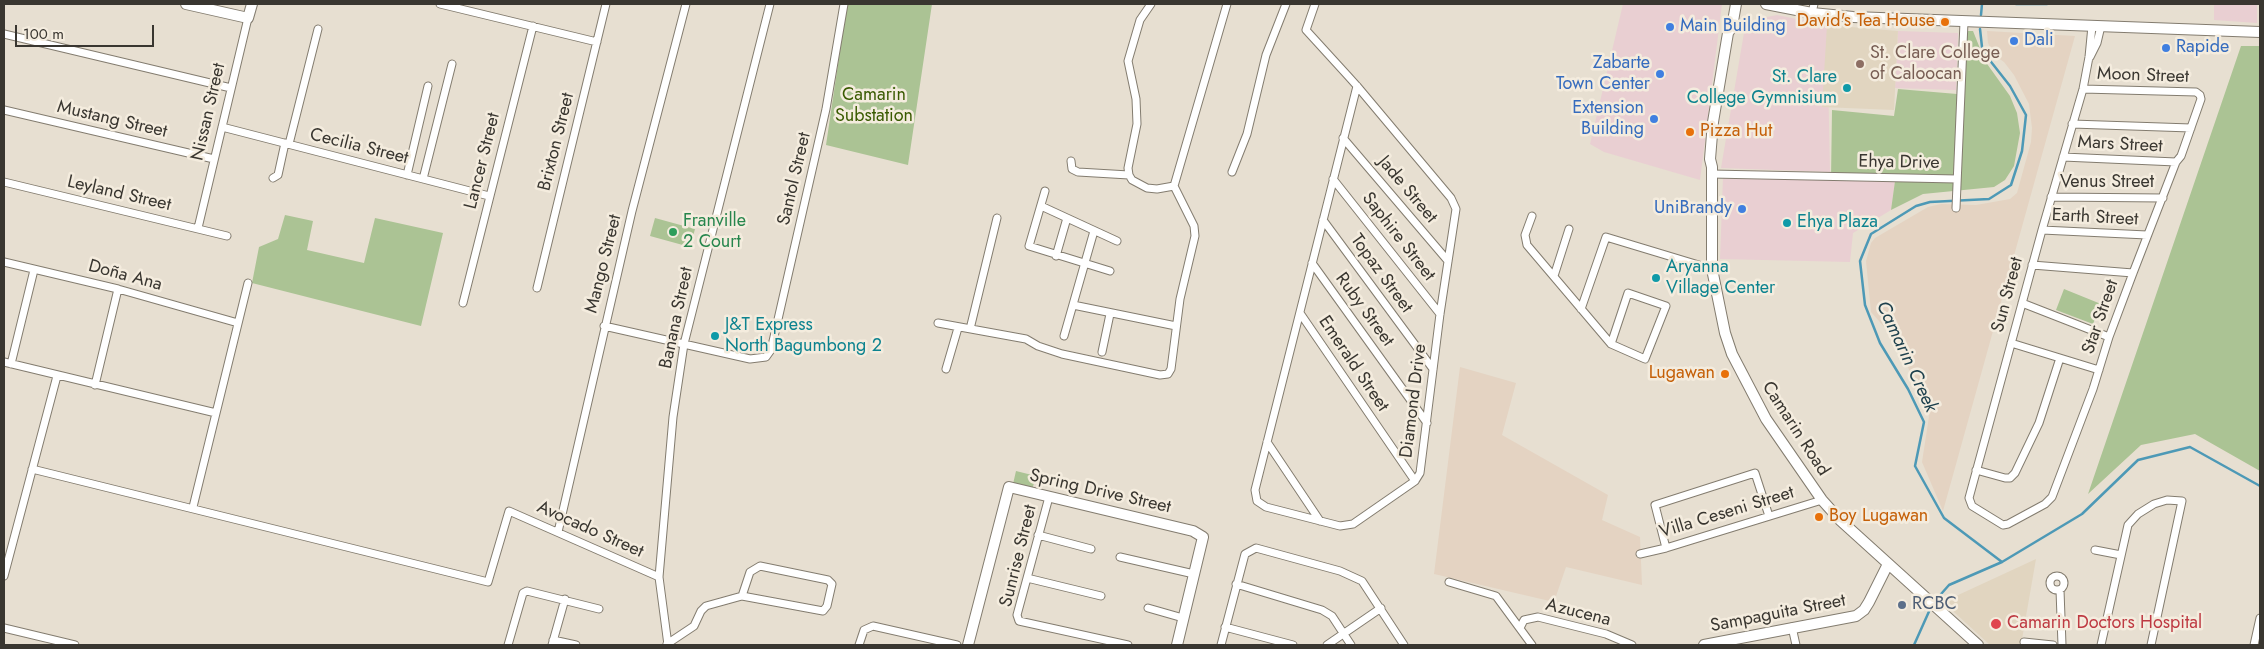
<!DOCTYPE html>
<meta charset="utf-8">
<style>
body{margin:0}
#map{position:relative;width:2264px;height:649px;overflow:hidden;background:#e7dfd1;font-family:Jost,sans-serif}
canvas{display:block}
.frame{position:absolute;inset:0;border:5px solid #393630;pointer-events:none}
.scale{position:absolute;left:15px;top:25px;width:139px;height:22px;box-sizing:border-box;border:2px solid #393630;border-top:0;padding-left:6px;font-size:15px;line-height:18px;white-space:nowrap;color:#393630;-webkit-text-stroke:4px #f4ecde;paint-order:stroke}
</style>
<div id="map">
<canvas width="2264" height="649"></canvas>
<div class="frame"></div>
<div class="scale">100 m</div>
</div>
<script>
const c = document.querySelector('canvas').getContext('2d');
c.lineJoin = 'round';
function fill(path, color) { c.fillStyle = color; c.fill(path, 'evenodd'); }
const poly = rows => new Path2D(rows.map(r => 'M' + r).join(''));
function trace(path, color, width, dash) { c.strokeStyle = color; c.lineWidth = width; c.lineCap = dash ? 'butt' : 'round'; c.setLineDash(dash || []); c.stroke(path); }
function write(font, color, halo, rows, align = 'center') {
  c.font = font + ' Jost,sans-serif'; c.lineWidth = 5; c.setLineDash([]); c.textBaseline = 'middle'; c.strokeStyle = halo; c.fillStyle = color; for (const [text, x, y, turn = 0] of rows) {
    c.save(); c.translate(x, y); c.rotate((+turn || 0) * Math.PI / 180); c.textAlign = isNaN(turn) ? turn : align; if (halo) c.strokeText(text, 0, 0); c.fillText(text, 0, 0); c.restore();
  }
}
fill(poly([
 [1623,4,1722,4,1700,180,1604,152,1590,144],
 [2214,4,2257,4,2257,23,2214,20],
 [1777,15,1827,25,1830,172,1721,168,1745,27,1762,18],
 [1898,31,1958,33,1956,90,1895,88],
 [1723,177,1831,179,1895,181,1891,210,1853,233,1850,262,1720,259]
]), '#e9cfd2');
fill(poly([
 [1987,31,2075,36,1943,511,1922,462,1930,410,1912,378,1900,345,1871,312,1866,261,1871,243,1875,238,1928,207,1941,204,1976,205,2010,199,2017,193,2031,142,2032,128,2029,104,2014,75,2004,62,1994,55,1988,43],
 [1460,367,1516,383,1502,435,1608,495,1602,520,1640,537,1642,585,1566,567,1554,602,1434,574]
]), '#e4d3c2');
fill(poly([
 [1827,25,1898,31,1894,110,1822,107],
 [2036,559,2021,645,1990,645,1943,602]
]), '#e1d5c0');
fill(poly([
 [847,4,932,4,908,165,826,145],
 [1960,31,1973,31,1985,61,2010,96,2017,113,2020,133,2014,166,2005,180,1994,187,1923,194,1891,210,1895,181,1831,179,1832,110,1894,116,1898,89,1957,94],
 [2241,46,2260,46,2260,471,2195,434,2141,445,2088,494],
 [285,215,313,221,307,250,364,263,375,218,443,233,421,326,252,283,259,247,278,239],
 [655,218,695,229,690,247,650,236],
 [2064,289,2101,304,2093,324,2056,310],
 [1016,471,1036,476,1032,490,1013,484]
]), '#abc394');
trace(poly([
 [2016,4,2047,4],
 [1981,15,1982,4],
 [1980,29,1982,47,1988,58,2010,86,2026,115,2022,151,2011,185,1989,199,1930,202,1916,206,1871,234,1860,261,1865,305,1880,343,1908,389,1924,422,1915,466,1944,518,2002,562],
 [1934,602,1949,585,2002,562,2082,514,2138,460,2190,447,2260,486],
 [1914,645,1931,607]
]), '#4d99b6', 2.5);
const street = poly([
 [440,4,597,42],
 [1151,4,1140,20,1128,61,1136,99,1137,124,1128,168,1129,175,1132,180,1147,188,1157,189,1174,186],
 [1315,4,1306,30,1348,76,1357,86,1451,198,1456,209,1440,314,1420,473,1415,481,1353,524,1340,526,1266,507,1257,501,1255,490,1357,86],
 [1812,13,1814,4],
 [4,34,231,88],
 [2090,57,2097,43,2101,26],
 [2083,89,2196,92,2200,95,2201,99,2181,156,2176,162,2133,273,2109,337,2093,389,2052,497,2045,504,2008,524,2003,525,1972,506,1969,498,2042,230,2083,89,2089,57,2092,26],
 [4,110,214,159],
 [2072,124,2191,128],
 [222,127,489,196],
 [1343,138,1448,261],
 [289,144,318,29],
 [2063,157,2176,162],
 [1071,161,1072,169,1078,172,1129,175],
 [1232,172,1247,134,1266,55,1286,4],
 [1711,174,1957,179],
 [407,175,428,86],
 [273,178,278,175,285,143],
 [423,179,452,64],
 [1333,179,1440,314],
 [4,182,227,236],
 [1045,191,1029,246,1110,271],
 [2051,197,2163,198],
 [1041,206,1117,241],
 [1956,208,1964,22],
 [1532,216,1525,235,1527,245,1611,344,1645,359,1666,306,1628,293,1611,344],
 [1323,220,1433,369],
 [198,228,248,18],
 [2042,230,2147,235],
 [1056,256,1067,218],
 [4,262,118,289,238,323],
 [1312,263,1427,423],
 [2032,265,2133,273],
 [1554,276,1569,229],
 [537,288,606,4],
 [463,303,533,26],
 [2022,303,2109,337],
 [1073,305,1176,326],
 [1581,309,1606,237,1712,269],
 [1300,313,1415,481],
 [938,323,1026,339,1038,346,1062,354,1160,375,1168,374,1171,369,1180,299,1195,236,1194,226,1174,186,1227,4],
 [604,326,750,359,766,357,771,350,826,109,844,4],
 [970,329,997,218],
 [1064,336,1094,231],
 [2011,343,2099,370],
 [1102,352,1110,314],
 [4,362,216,413],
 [11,364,34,270],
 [946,369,958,328],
 [95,385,118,289],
 [1267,442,1320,521],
 [32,469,488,582,509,511,659,577],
 [1976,470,2005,478,2010,478,2015,473,2039,423,2060,358],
 [1049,497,1017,615,1019,621,1128,645],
 [193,507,248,283],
 [558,532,632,211,686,4],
 [1038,535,1091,549],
 [1666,548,1655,505,1755,473,1769,516],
 [2095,550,2121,555],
 [1640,554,1666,548,1822,500],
 [1120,557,1194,574],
 '2050 583a7 7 0 1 1 14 0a7 7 0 1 1-14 0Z',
 [4,576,57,376],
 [1027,578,1101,596],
 [1449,582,1496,596,1532,645],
 [1236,584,1322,610,1332,616,1351,645],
 [2060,590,2062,645],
 [1148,608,1183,618],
 [1225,627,1293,645],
 [1792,627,1796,645],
 [4,628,75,645],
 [1520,628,1524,620,1538,617,1606,634,1632,645],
 [553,640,576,645],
 [2024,642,2053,645],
 [667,644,694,626,701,611,706,606,742,596,823,611,827,606,832,584,828,580,760,566,750,572,742,596],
 [508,645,523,593,527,591,599,609],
 [552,645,565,599],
 [668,645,659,577,673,417,684,344,770,4],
 [859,645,864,630,873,626,957,645],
 [1221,645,1245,554,1256,548,1340,571,1362,581,1404,645],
 [1327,645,1381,608],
 [2101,645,2128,525,2138,514,2154,504,2167,500,2182,501,2151,645],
 [2254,645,2260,618]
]);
const secondary = poly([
 [186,4,248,18,252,4],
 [1736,4,1732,27,1728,33,1713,122,1710,159,1712,167,1712,269,1725,333,1732,354,1766,419,1822,500,1840,520,1978,645],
 [1766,4,1812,13,1853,17,2260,32],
 [968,645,1009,487,1193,531,1203,537,1177,645],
 [1704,645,1856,616,1864,610,1869,602,1888,564]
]);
trace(street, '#837c6f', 9);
trace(secondary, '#837c6f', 12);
trace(street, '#fff', 7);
trace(secondary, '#fff', 10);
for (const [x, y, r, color] of [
 [1945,22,5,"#e8710a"],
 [1670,27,5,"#3f7fe0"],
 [2014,41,5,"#3f7fe0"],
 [2166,48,5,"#3f7fe0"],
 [1860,64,5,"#8d6e63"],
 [1660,74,5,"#3f7fe0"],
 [1847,88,5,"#0f9aa8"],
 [1654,119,5,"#3f7fe0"],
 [1690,132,5,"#e8710a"],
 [1742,209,5,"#3f7fe0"],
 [1787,223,5,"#0f9aa8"],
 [673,232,5,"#2e9e5b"],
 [1656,278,5,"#0f9aa8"],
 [715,336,5,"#0f9aa8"],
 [1725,374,5,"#e8710a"],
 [1819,517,5,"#e8710a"],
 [1902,605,5,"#5c6f8a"],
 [1996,624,6,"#e0444e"]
]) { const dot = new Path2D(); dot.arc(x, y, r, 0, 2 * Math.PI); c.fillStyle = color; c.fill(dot); trace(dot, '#f4ecde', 2); }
write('18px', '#c56008', '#f4ecde', [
 ["David's Tea House",1935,22],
 ["Pizza Hut",1700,132,"left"],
 ["Lugawan",1715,374],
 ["Boy Lugawan",1829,517,"left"]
], 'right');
write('18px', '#366cbe', '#f4ecde', [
 ["Main Building",1680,27],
 ["Dali",2024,41],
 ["Rapide",2176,48],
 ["Zabarte",1650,64,"right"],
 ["Town Center",1650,85,"right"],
 ["Extension",1644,109,"right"],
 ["Building",1644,130,"right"],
 ["UniBrandy",1732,209,"right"]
], 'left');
write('18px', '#785e54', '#f4ecde', [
 ["St. Clare College",1870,54],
 ["of Caloocan",1870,75]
], 'left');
write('18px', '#393630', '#f4ecde', [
 ["Moon Street",2143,76,2],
 ["Nissan Street",209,112,-77],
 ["Mustang Street",112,120,13],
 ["Brixton Street",557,142,-76],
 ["Mars Street",2120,145,3],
 ["Cecilia Street",359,147,14],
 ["Lancer Street",483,161,-76],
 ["Ehya Drive",1899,163,1],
 ["Santol Street",795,179,-77],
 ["Venus Street",2107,183],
 ["Jade Street",1407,190,50],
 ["Leyland Street",119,194,13],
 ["Earth Street",2095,218,3],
 ["Saphire Street",1398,237,52],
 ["Mango Street",604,264,-76],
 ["Topaz Street",1381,274,54],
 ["Doña Ana",125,276,15],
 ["Sun Street",2008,295,-75],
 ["Ruby Street",1364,310,54],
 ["Star Street",2101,317,-71],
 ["Banana Street",677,318,-78],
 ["Emerald Street",1353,364,56],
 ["Diamond Drive",1414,401,-83],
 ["Camarin Road",1795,429,57],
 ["Spring Drive Street",1100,492,13],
 ["Villa Ceseni Street",1727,513,-17],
 ["Avocado Street",590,530,24],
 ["Sunrise Street",1019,556,-76],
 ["Azucena",1578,613,14],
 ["Sampaguita Street",1778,614,-11]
]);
write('18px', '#0d838f', '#f4ecde', [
 ["St. Clare",1837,78,"right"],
 ["College Gymnisium",1837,99,"right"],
 ["Ehya Plaza",1797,223],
 ["Aryanna",1666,268],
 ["Village Center",1666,289],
 ["J&T Express",725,326],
 ["North Bagumbong 2",725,347]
], 'left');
write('18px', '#395a00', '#f4ecde', [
 ["Camarin",874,96],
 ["Substation",874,117]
]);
write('18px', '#27864d', '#f4ecde', [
 ["Franville",683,222],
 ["2 Court",683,243]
], 'left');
write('18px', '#4e5e75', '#f4ecde', [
 ["RCBC",1912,605]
], 'left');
write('18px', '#be3a42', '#f4ecde', [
 ["Camarin Doctors Hospital",2007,624]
], 'left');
write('italic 19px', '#1d404d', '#f4ecde', [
 ["Camarin Creek",1906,357,65]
]);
</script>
